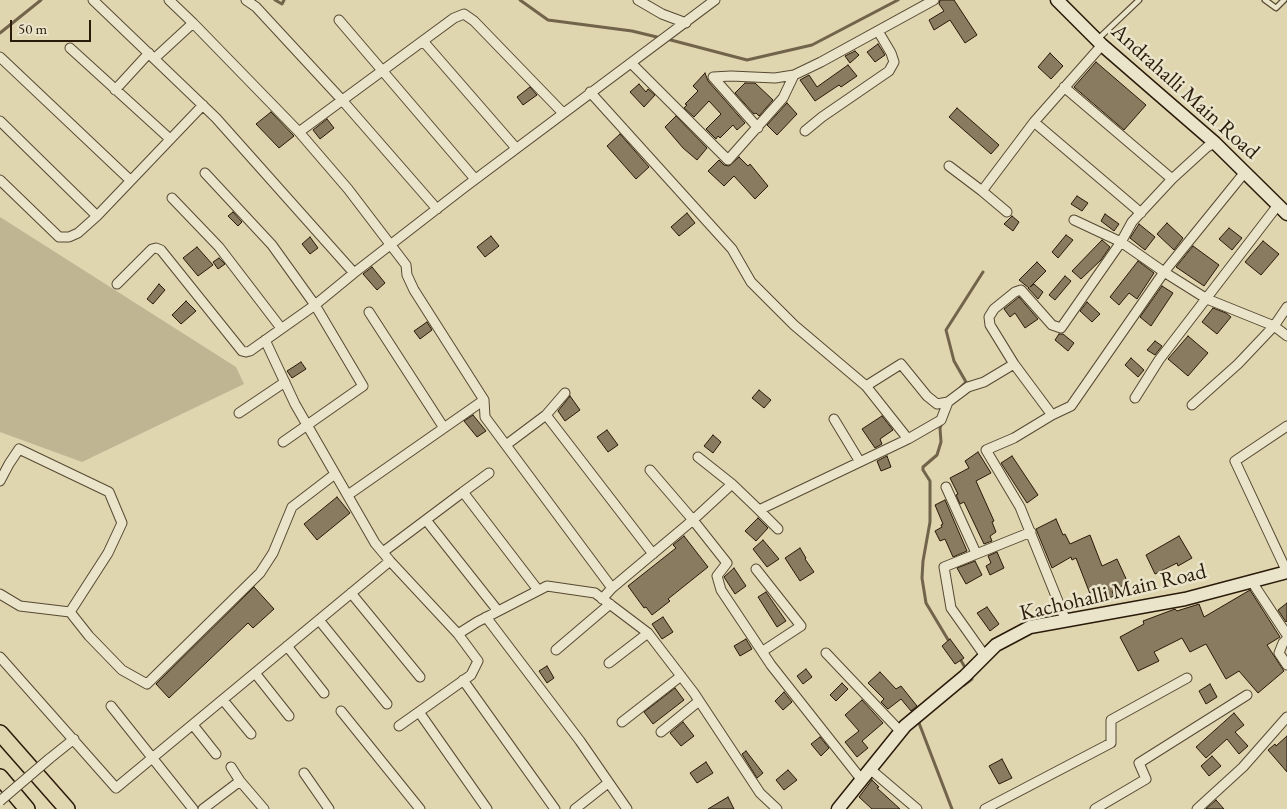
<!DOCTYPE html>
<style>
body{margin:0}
#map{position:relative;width:1287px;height:809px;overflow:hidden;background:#dfd5af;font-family:"EB Garamond",serif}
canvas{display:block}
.scale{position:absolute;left:10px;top:20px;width:81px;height:22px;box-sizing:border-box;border:2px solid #2a1a09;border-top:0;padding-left:6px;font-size:15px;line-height:18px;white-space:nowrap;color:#2a1a09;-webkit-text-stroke:4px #eae4cb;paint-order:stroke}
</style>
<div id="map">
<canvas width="1287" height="809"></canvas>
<div class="scale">50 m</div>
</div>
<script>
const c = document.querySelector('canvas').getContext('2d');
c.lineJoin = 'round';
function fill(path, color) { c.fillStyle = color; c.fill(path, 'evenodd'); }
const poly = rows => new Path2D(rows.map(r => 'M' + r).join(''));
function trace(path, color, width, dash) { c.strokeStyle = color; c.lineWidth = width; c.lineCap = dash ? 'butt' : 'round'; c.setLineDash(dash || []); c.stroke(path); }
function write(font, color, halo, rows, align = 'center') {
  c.font = font + ' "EB Garamond",serif'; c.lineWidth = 5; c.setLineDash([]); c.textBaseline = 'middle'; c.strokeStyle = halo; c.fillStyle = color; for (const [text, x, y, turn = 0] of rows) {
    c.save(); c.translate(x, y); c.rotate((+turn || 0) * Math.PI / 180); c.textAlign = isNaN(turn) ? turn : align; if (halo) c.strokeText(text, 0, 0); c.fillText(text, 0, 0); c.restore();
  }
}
fill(poly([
 [0,217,236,367,244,384,82,462,0,432]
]), '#c0b593');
trace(poly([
 [275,0,282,4,284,0],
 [520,0,548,20,632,31,661,38],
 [0,33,41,0],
 [667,39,747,60,812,45,898,0],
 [959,389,966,382,954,361,946,330,983,272],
 [942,423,940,428,941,442,937,455,923,467,923,470,930,481,930,522,923,561,922,578,926,603,950,643],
 [959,657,967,671],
 [964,685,972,679,970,676],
 [920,720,919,723,952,809]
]), '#71644b', 3);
const building = poly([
 [940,0,954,0,977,35,965,43,950,20,934,30,929,20,944,11,939,4,940,0],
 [878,44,885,55,875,62,867,52,878,44],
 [855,51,859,55,850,63,845,56,855,51],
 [1050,53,1063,66,1051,79,1038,67,1050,53],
 [1096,62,1146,105,1124,130,1074,87,1096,62],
 [848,65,857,76,841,87,839,85,815,101,800,80,809,75,817,87,848,65],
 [705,73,708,81,745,123,737,130,733,125,720,138,718,136,716,139,706,129,721,114,709,101,694,117,684,108,687,105,685,104,698,91,693,86,705,73],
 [745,83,755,83,773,100,759,116,756,113,754,114,735,93,745,83],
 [639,84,646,92,648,89,655,95,644,107,630,92,639,84],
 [530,87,537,95,523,105,517,97,530,87],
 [787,103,797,114,777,135,767,125,787,103],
 [957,108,999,145,991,154,949,117,957,108],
 [271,112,294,136,279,148,256,124,271,112],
 [676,116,707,148,697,160,683,148,665,127,676,116],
 [327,119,334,128,320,139,313,130,327,119],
 [620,134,649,167,636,179,607,146,620,134],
 [739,157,748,166,750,164,768,186,755,199,734,176,724,186,708,171,719,160,724,165,729,166,739,157],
 [1077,196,1088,203,1082,211,1071,204,1077,196],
 [233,212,242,222,238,226,228,216,233,212],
 [687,213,695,223,679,236,671,227,687,213],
 [1105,214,1119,224,1114,231,1101,221,1105,214],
 [1012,216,1019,222,1013,231,1004,224,1012,216],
 [1167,223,1183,238,1174,250,1157,234,1167,223],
 [1139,224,1155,237,1145,250,1130,238,1139,224],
 [1229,228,1242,238,1232,250,1219,239,1229,228],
 [1066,235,1073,240,1058,258,1052,252,1066,235],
 [491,236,499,246,485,257,477,247,491,236],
 [310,237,318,248,310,254,302,244,310,237],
 [1102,240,1110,247,1101,260,1081,279,1072,271,1102,240],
 [1263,241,1279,254,1261,275,1245,262,1263,241],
 [1193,246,1219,265,1204,286,1176,267,1193,246],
 [197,247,213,265,198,276,183,258,197,247],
 [219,258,225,264,218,269,213,262,219,258],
 [1138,261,1154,273,1137,299,1129,293,1119,305,1110,297,1138,261],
 [1037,262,1046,271,1030,287,1034,284,1043,292,1038,299,1028,288,1029,288,1019,280,1037,262],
 [372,267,385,283,377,290,363,274,372,267],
 [1065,276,1071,281,1055,300,1049,295,1065,276],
 [159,284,165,290,153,304,147,299,159,284],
 [1162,286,1173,293,1151,326,1140,317,1162,286],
 [1019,297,1038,319,1025,328,1015,313,1010,317,1004,309,1019,297],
 [186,301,196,311,181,324,172,315,186,301],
 [1087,302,1100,314,1092,322,1080,311,1087,302],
 [1213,308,1226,313,1231,317,1217,334,1202,322,1213,308],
 [427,322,432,330,420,339,414,331,427,322],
 [1059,334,1063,334,1074,343,1068,351,1055,340,1059,334],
 [1188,336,1208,353,1188,376,1168,359,1188,336],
 [1155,341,1162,346,1155,355,1147,350,1155,341],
 [1131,358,1144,370,1138,377,1125,365,1131,358],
 [301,362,306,369,292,378,287,371,301,362],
 [759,390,771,400,764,408,752,398,759,390],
 [570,396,580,410,565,421,558,411,570,396],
 [473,415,486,431,477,437,464,421,473,415],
 [882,416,893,430,880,439,882,444,875,448,862,429,882,416],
 [607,430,618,445,608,452,597,437,607,430],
 [713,435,721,442,713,453,704,446,713,435],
 [978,452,991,473,976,481,994,521,992,522,996,532,990,536,992,541,984,544,964,502,960,504,956,495,958,494,950,478,969,468,965,461,978,452],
 [887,456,891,467,881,471,877,461,887,456],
 [1012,456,1038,495,1027,503,1001,463,1012,456],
 [337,497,350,513,317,540,304,524,337,497],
 [945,500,967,551,953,557,945,539,940,541,935,531,942,527,941,525,943,524,935,505,945,500],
 [758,518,768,528,756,541,745,531,758,518],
 [1056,519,1063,535,1065,534,1070,544,1090,535,1102,566,1117,559,1128,583,1112,591,1114,596,1094,604,1076,558,1072,560,1071,557,1052,568,1036,529,1056,519],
 [684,536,708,567,668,599,670,601,652,615,646,607,644,608,628,586,676,548,673,545,684,536],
 [1179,536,1192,558,1178,566,1177,563,1155,574,1146,555,1179,536],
 [763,540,779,559,767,567,753,549,763,540],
 [800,548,806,558,805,559,814,572,800,581,785,558,800,548],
 [997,552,1004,568,990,575,986,566,991,563,988,556,997,552],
 [975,561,982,575,966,584,957,568,975,561],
 [734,568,746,586,735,594,724,577,734,568],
 [254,587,274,609,253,628,248,623,169,698,156,684,254,587],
 [1250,590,1280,637,1267,645,1284,671,1258,693,1239,671,1226,679,1206,644,1190,652,1182,638,1154,652,1159,661,1138,671,1120,637,1144,624,1143,621,1175,609,1177,611,1199,604,1204,617,1250,590],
 [766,592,786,621,777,627,758,597,766,592],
 [1287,603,1287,621,1286,622,1278,610,1287,603],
 [987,607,999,624,990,631,977,613,987,607],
 [663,617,673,632,662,639,652,624,663,617],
 [746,639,752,649,740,656,734,646,746,639],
 [950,639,964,658,955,664,942,646,950,639],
 [547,666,554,678,547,683,539,671,547,666],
 [806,669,812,677,803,684,797,676,806,669],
 [880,672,896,689,901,686,917,706,911,711,901,699,888,709,881,702,884,699,868,683,880,672],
 [842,683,848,689,836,701,830,695,842,683],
 [1210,684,1217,697,1206,704,1199,691,1210,684],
 [675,688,684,700,653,724,644,712,675,688],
 [784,692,792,702,783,710,775,701,784,692],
 [862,700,883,723,862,741,868,748,857,757,845,742,859,731,845,715,862,700],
 [1234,713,1244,725,1235,732,1248,746,1239,754,1227,739,1206,758,1196,747,1234,713],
 [683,722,694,736,681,746,670,733,683,722],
 [1287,736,1287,772,1268,750,1275,744,1276,746,1287,736],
 [820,737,829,748,821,756,811,744,820,737],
 [746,751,763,773,757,778,742,754,746,751],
 [1212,756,1221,766,1209,776,1201,766,1212,756],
 [1002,759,1012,778,999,784,989,766,1002,759],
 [706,762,713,773,697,783,690,773,706,762],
 [788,770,797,780,784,790,776,780,788,770],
 [872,780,879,787,877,788,900,809,872,809,859,797,872,780],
 [728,797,734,809,708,809,728,797],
 [1216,800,1224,809,1206,809,1216,800]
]);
fill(building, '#887b5f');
trace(building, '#2a1a09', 1);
const lane = poly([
 [1265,0,1276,8,1284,0],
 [1098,39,1139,0]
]);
const street = poly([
 [93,0,216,118,354,273],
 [169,0,193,23,299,132,454,18,464,14,474,21,563,113],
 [246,0,256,7,342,100,437,209],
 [638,0,662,14,686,23],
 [339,20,475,179],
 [423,41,516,148],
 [70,48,170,139],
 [0,57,130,180],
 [155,58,193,23],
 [631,63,728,160,783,98,794,75,821,62,934,0],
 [1064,87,1172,179],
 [115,90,149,53],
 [590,92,732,249,751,282,794,325,866,386,908,439],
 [0,121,97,216],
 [1034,122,1141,213],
 [758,128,713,77,731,76,775,78,794,75],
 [805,131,822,117,889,71,894,62,891,53,878,31],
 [299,132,348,189,406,265,407,275,414,290,484,400,485,417,612,588],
 [949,166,982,191],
 [205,173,272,245,315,305,363,386,283,442],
 [0,180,59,237,69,237,78,233,97,216,203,105],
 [172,198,219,247,281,328],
 [1007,212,982,191,1034,122,1102,45],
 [1074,220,1121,242,1164,272,1207,299,1274,326,1287,336],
 [117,284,152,249,156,248,161,250,242,351,246,352,250,351,315,305,354,273,465,187,715,0],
 [369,312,444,428],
 [265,340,295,404,375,543,390,561,458,634,477,622,547,586,595,593,648,633,694,693,760,793,777,809],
 [1014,364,990,325,989,317,994,309,1015,292,1021,290,1052,325,1061,328,1121,242,1132,222,1172,179,1207,147,1215,143],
 [866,386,901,364,927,396,937,404,948,402,968,387,984,382,1014,364,1052,415],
 [1135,398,1159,360,1278,205],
 [1192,405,1238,364,1274,326,1287,307],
 [239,413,285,382],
 [546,415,565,393],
 [834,419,860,462],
 [1287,426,1235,461,1287,572],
 [506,445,546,415,653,554],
 [698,457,732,484],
 [650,470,693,520,727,563,717,576,721,590,771,665,861,779],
 [0,481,9,464,19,449,109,492,122,523,108,553,70,612],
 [946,487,976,553],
 [463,492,489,473],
 [348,495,484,400],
 [759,510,778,529],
 [426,520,498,611],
 [383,552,463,492,538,590],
 [756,569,801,626,763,651],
 [1252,582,1287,635],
 [351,593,420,677],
 [0,594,20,606,70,612,89,636,122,670,147,684,260,573,273,553,292,507,335,474],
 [602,599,612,588,693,520,732,484,759,510,908,439,941,420,948,402],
 [486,617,580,741,627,809],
 [319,620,387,704],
 [1066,621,1020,507,986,450,1014,438,1052,415,1071,406,1164,272,1245,172],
 [1287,639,1283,643,1279,653,1287,665],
 [287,646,324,693],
 [556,650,610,604],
 [826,653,900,731],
 [985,656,951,608,944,567,1031,532],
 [0,657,116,788,390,561],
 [609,663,648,633],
 [255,673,289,716],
 [463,680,555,809],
 [223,700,251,734],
 [111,706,193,809],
 [341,711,420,809],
 [419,712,487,809],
 [622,722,681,676],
 [193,725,216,754],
 [399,726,471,675,478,661,458,634],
 [661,732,699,701],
 [49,759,74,739],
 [870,769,917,809],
 [304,773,329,809],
 [240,781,264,809],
 [203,809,240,781,231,767],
 [575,809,608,783],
 [985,809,1111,743,1111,720,1187,678],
 [1095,809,1146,779,1139,763,1247,695],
 [1197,809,1243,767,1287,717]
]);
const secondary = poly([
 [1057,0,1102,45,1215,143,1287,214],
 [838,809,905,726,965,676,996,645,1030,627,1185,599,1287,572]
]);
const highway = poly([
 [0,733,67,809],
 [0,777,27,809]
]);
trace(lane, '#574932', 7);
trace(street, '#574932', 11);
trace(secondary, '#2a1a09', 15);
trace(highway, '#2a1a09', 18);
trace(lane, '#eae4cb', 4.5);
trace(street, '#eae4cb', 9);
trace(secondary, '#eae4cb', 12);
trace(highway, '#dfd5af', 15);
const streetBridge = poly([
 [0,801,49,759]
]);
trace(streetBridge, '#574932', 11, []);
trace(streetBridge, '#eae4cb', 9);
write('22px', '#2a1a09', '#eae4cb', [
 ["Andrahalli Main Road",1185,92,42],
 ["Kachohalli Main Road",1113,593,-13]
]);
</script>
